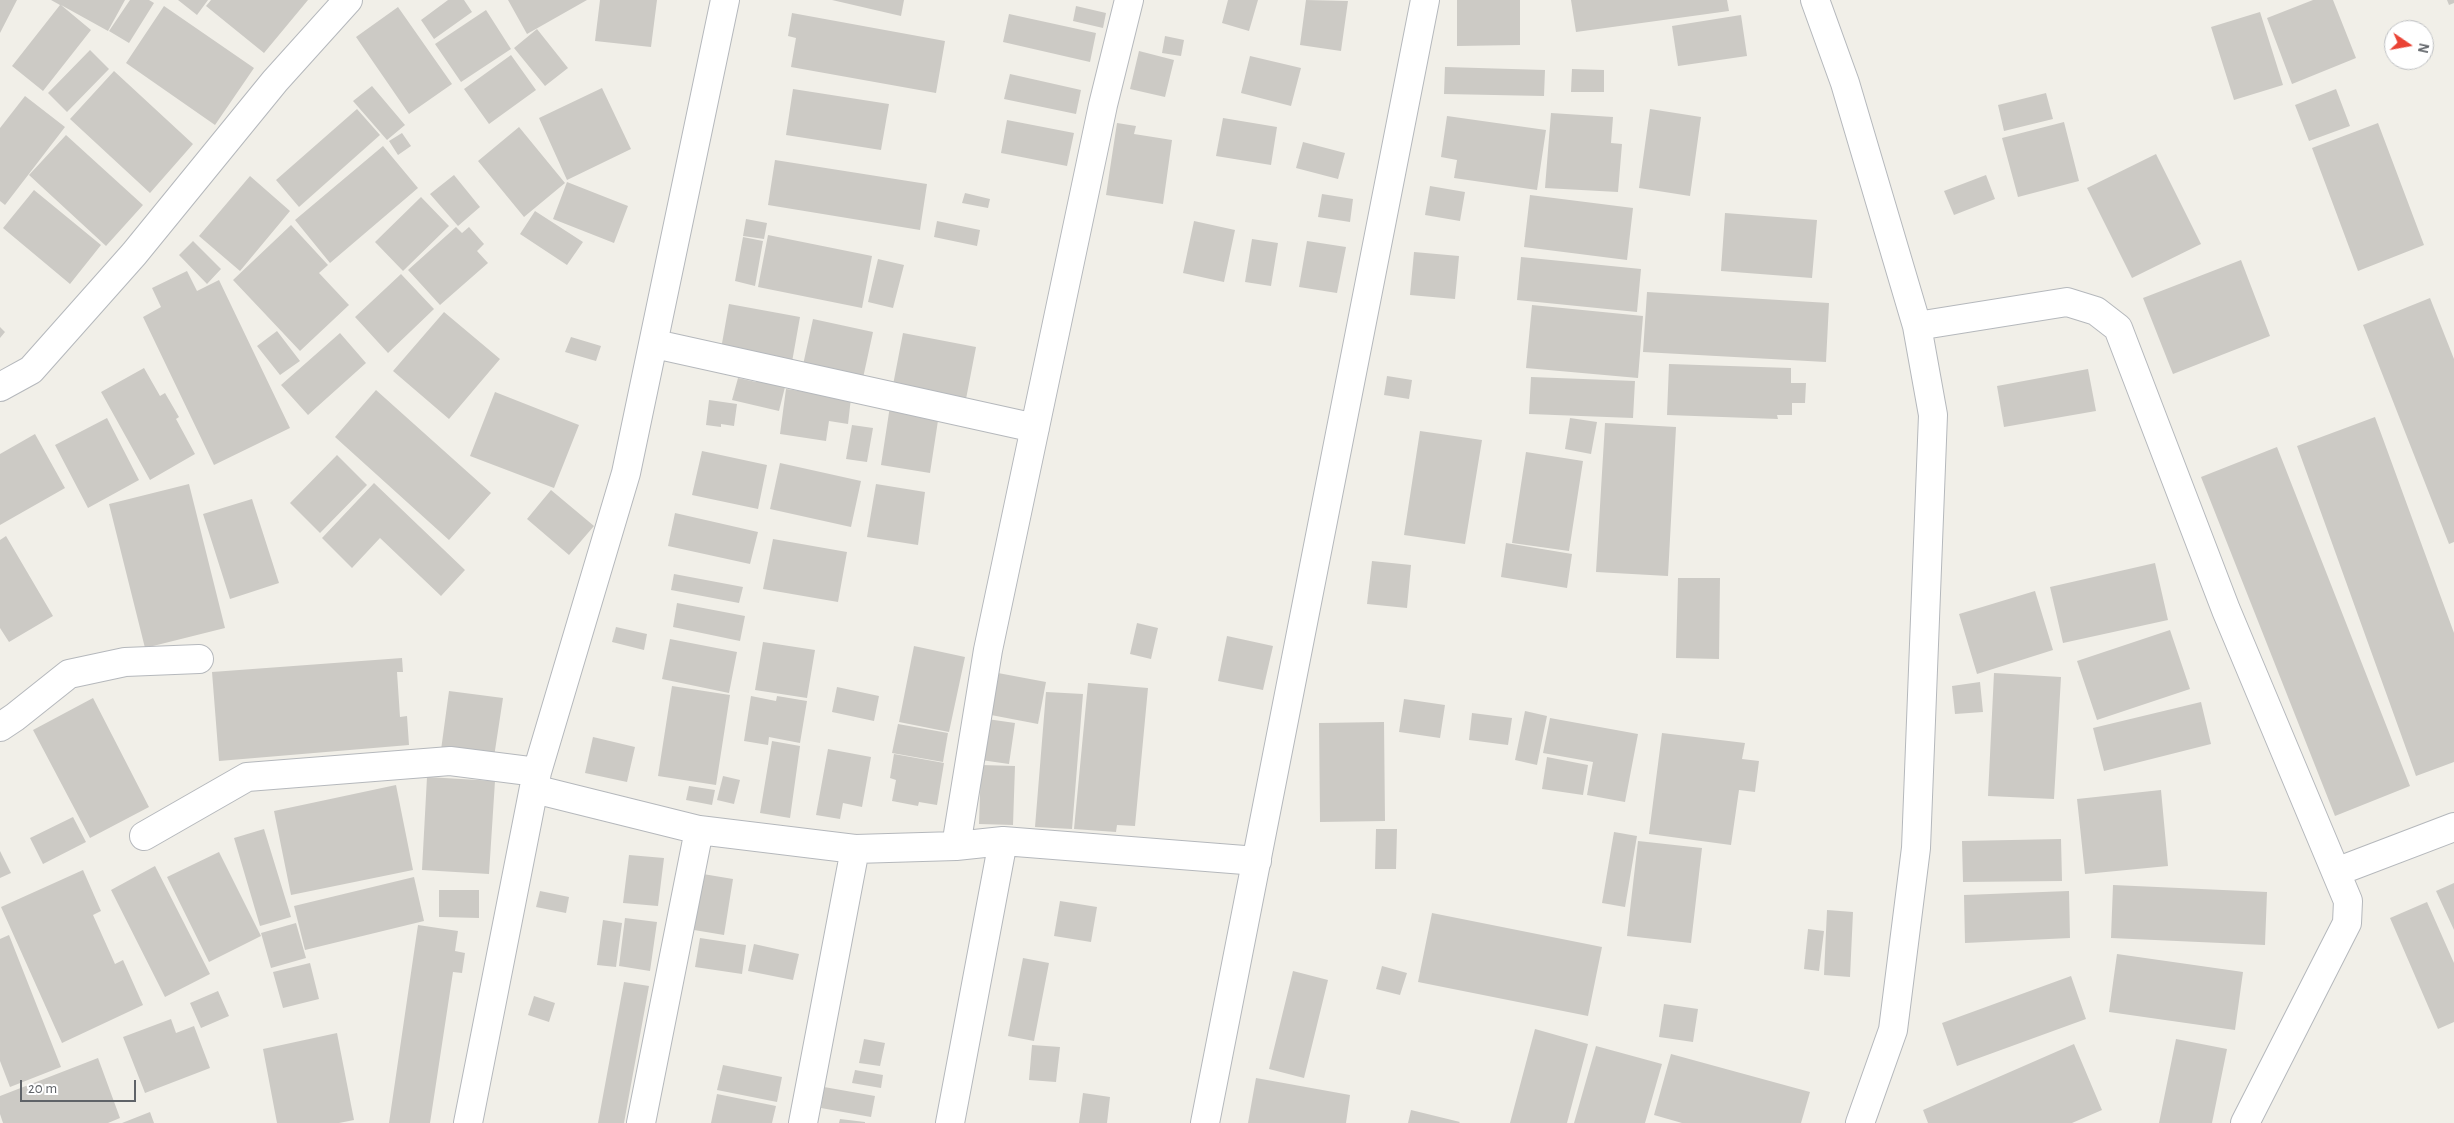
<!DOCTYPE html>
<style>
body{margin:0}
#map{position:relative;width:2454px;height:1123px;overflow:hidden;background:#f1efe8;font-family:"Alegreya Sans",sans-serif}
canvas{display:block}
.north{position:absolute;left:2384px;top:20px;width:50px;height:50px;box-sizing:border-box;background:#fff;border:1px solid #bfc1c3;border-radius:50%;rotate:102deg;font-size:14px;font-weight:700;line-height:20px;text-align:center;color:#5f6368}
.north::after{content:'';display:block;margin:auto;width:18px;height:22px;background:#ea4335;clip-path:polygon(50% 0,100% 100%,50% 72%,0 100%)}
.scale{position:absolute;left:20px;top:1080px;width:116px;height:22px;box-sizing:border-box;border:2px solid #5f6368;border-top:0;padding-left:6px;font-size:15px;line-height:18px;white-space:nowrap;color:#5f6368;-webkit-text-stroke:4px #fff;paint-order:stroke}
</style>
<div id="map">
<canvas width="2454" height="1123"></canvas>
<div class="north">N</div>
<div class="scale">20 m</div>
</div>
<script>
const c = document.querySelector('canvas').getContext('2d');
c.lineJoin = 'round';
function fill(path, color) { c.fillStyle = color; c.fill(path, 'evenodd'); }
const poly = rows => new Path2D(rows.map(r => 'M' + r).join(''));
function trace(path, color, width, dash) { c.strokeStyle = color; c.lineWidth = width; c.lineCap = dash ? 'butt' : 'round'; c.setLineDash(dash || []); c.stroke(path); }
fill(poly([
 [0,0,17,0,0,33],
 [51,0,125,0,108,31,61,5,91,30,43,91,12,66,60,5],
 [130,0,149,0,154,3,129,43,109,31],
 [178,0,208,0,197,15],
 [211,0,308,0,264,53,206,6],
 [448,0,464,0,472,12,434,39,421,20],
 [508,0,587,0,527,34],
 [600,0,657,0,651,47,595,41],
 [832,0,904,0,901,16],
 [1228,0,1258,0,1249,31,1222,23],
 [1306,0,1348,1,1341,51,1300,45],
 [1457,0,1520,0,1520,45,1457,46],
 [1571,0,1727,0,1729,11,1576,32],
 [2313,0,2333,0,2356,58,2292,84,2267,18],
 [2447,0,2454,0,2454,3,2449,5],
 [164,6,254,68,215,125,126,63],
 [1076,6,1106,13,1103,28,1073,21],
 [398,7,452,84,409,114,356,37],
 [486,10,511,49,461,82,435,44],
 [2260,12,2283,85,2234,100,2211,27],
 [792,13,945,41,936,93,791,67,796,38,788,36],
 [1009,14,1096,33,1090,62,1003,42],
 [1741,15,1747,56,1678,66,1672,26],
 [537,29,568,68,545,86,514,48],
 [1165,36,1184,40,1181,56,1162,53],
 [90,50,109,69,67,112,48,93],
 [1139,51,1174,60,1165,97,1130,89],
 [511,55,536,90,489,124,464,89],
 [1250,56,1301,68,1291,106,1241,93],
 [1445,67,1545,70,1544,96,1444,94],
 [1572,69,1604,70,1604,92,1571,92],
 [114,71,193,144,150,193,70,119],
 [1010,74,1081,90,1076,114,1004,99],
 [372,86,405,125,387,140,353,101],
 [602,88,631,149,567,180,539,118],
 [793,89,889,104,881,150,786,135],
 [2336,89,2350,126,2309,141,2295,105],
 [2046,93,2053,119,2004,131,1998,105],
 [25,96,65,127,5,205,0,201,0,128],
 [357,109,380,135,299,207,276,180],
 [1650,109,1701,117,1690,196,1639,188],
 [1551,113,1613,117,1611,143,1622,144,1618,192,1545,188],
 [1447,116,1546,130,1537,190,1454,178,1457,160,1441,157],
 [1223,118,1277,127,1271,165,1216,156],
 [1007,120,1074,133,1067,166,1001,153],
 [2064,122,2079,181,2018,197,2002,138],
 [1117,123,1136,126,1134,134,1172,140,1163,204,1106,195],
 [2378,123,2424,245,2358,271,2312,148],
 [519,127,565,183,524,217,478,161],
 [402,133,411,146,398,155,389,141],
 [66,135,143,205,106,246,29,175],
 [1303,142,1345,153,1338,179,1296,168],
 [383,146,418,188,330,263,295,220],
 [2156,154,2201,244,2132,278,2087,188],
 [775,160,927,184,920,230,768,205],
 [454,175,480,207,458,226,430,194],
 [1986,175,1995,199,1954,215,1944,191],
 [250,176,290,211,240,271,199,236],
 [567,182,628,206,614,243,553,219],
 [1430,186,1465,192,1460,221,1425,215],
 [34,190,101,245,70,284,3,228],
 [965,193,990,199,988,208,962,203],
 [1322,194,1353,199,1350,222,1318,217],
 [1530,195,1633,208,1627,260,1524,247],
 [421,197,449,226,403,271,375,242],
 [535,211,583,242,567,265,520,234],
 [1725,213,1817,220,1812,278,1721,271],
 [746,219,767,223,764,239,743,236],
 [937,221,980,230,977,246,934,237],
 [1194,221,1235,230,1224,282,1183,273],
 [291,225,328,265,319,273,349,305,300,351,233,280],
 [456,227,462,233,469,227,484,244,477,251,488,263,440,305,408,270],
 [768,235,872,256,862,308,758,287],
 [743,237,763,241,755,286,735,281],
 [1252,239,1278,243,1271,286,1245,282],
 [193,241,221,269,207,284,179,255],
 [1307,241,1346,247,1337,293,1299,287],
 [1414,252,1459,256,1455,299,1410,295],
 [1521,257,1641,269,1637,312,1517,300],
 [878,259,904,265,893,308,868,302],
 [2241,260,2270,336,2173,374,2143,298],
 [187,271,197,291,219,280,290,428,214,465,143,317,161,307,152,288],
 [401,274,434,309,388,353,355,317],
 [1647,292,1829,303,1826,362,1643,352],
 [2430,298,2454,359,2454,542,2449,544,2363,325],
 [729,304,800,317,792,362,721,349],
 [1532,305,1643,316,1638,378,1526,368],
 [444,312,500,359,449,419,393,371],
 [813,319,873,332,863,378,803,365],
 [0,327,5,332,0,338],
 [277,331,300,361,280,375,257,346],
 [340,333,366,363,308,415,281,385],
 [903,333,976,347,966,399,893,385],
 [571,337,601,346,596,361,565,352],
 [1669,364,1791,368,1791,383,1806,383,1805,403,1792,403,1792,415,1777,415,1778,419,1667,415],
 [144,368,160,396,165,393,179,417,176,419,195,454,150,480,101,392],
 [2088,369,2096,411,2004,427,1997,386],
 [757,376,786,383,779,411,732,400,738,378,756,382],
 [1387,376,1412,380,1409,399,1384,395],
 [1531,377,1635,381,1633,418,1529,414],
 [786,389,851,398,848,424,829,421,826,441,780,434],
 [376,390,491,493,449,540,335,437],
 [495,392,579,425,554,488,470,456],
 [709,400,737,404,734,426,721,424,721,427,706,425],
 [890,406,939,414,930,473,881,465],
 [2375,417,2454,633,2454,762,2416,776,2297,446],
 [107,418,139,480,88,508,55,445],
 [1570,418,1597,422,1591,454,1565,449],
 [1605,423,1676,427,1668,576,1596,572],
 [852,425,873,428,867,462,846,459],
 [1420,431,1482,440,1465,544,1404,535],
 [35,434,65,488,0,525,0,454],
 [2277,447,2410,786,2335,816,2201,477],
 [702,451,767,465,758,509,692,495],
 [1526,452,1583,461,1569,551,1512,543],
 [337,455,367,485,320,533,290,503],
 [780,463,861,481,851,527,770,509],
 [374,483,465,570,441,596,380,538,352,568,322,538],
 [189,484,225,628,145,648,109,504],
 [876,484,925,492,918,545,867,537],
 [551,490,594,526,569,555,527,519],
 [252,499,279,583,230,599,203,514],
 [675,513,758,532,750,564,668,546],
 [6,536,53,616,9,642,0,628,0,540],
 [773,539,847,552,838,602,763,589],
 [1506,543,1572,554,1567,588,1501,577],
 [1372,561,1411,565,1407,608,1367,604],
 [2155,563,2168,620,2063,643,2050,587],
 [674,574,743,587,739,603,671,590],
 [1678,578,1720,578,1719,659,1676,658],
 [2035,591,2053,650,1977,674,1959,614],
 [677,603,745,616,740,641,673,627],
 [1137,623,1158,628,1151,659,1130,654],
 [616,627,647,634,644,650,612,642],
 [2170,630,2190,689,2097,720,2077,661],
 [1227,636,1273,646,1263,690,1218,681],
 [670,639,737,652,729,693,662,679],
 [763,642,815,650,807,698,755,690],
 [914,646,965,657,949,732,899,722],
 [402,658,403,672,397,672,400,717,407,716,409,745,219,761,212,672],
 [998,673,1046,682,1038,724,991,715],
 [1994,673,2061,677,2054,799,1988,796],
 [1980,682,1983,712,1955,714,1952,686],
 [1088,683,1148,688,1135,826,1117,825,1116,832,1074,829],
 [672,686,730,695,716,785,658,776],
 [837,687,879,696,874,721,832,712],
 [449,691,503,698,494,757,441,750],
 [1046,692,1083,694,1072,829,1035,827],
 [751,696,776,701,777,696,807,701,800,743,769,737,768,745,744,741],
 [93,698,149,807,90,838,33,730],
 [1404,699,1445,705,1440,738,1399,732],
 [2201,702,2211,744,2104,771,2093,728],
 [1525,711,1547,716,1537,765,1515,760],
 [1472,713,1512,718,1508,745,1469,740],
 [1550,718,1638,734,1625,802,1587,795,1593,762,1543,753],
 [987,719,1015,723,1009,764,981,760],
 [1384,722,1385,821,1320,822,1319,723],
 [898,724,948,733,943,762,892,753],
 [1662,733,1745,743,1742,759,1759,761,1755,792,1739,790,1731,845,1649,834],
 [593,737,635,747,627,782,585,773],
 [772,741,800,746,790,818,760,813],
 [828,749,871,757,862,807,843,803,840,819,816,815],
 [894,754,944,763,937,805,919,802,918,806,892,801,896,780,890,778],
 [1547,757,1588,765,1583,795,1542,789],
 [981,765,1015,766,1013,825,979,824],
 [723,776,740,780,734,804,717,800],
 [427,777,495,781,489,874,422,870],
 [396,785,413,870,291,895,274,811],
 [689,786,715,790,712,805,686,800],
 [2161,790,2168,866,2085,874,2077,799],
 [73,817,86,842,43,864,30,838],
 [264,829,291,917,260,926,234,838],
 [1376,829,1397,829,1396,869,1375,869],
 [1614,832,1637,836,1625,907,1602,903],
 [2061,839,2062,881,1963,882,1962,841],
 [1638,841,1702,848,1691,943,1627,936],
 [0,851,11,873,0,878],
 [219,852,261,936,209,962,167,877],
 [629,855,664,858,658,906,623,903],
 [155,866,210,974,165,997,111,890],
 [83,870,101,911,93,915,115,964,123,960,143,1005,62,1043,1,907],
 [703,874,733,879,724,935,694,930],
 [414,877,424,921,305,950,294,906],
 [2454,883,2454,930,2436,891],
 [2113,885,2267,892,2265,945,2111,938],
 [439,890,479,890,479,918,439,917],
 [540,891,569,897,566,913,536,907],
 [2069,891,2070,938,1965,943,1964,895],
 [1060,901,1097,907,1091,942,1054,936],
 [2427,902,2454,963,2454,1022,2438,1029,2390,918],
 [1827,910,1853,912,1850,977,1824,975],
 [1432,913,1602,947,1588,1016,1418,982],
 [625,918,657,922,650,971,619,966],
 [603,920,622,923,616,967,597,965],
 [296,923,306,958,271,968,261,933],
 [418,925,458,931,455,951,465,953,462,973,453,972,430,1123,389,1123],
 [1808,929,1824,931,1819,971,1804,969],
 [9,935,61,1067,10,1087,0,1061,0,939],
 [700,938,746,945,742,974,695,967],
 [754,944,799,954,793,980,748,971],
 [2117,954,2243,972,2235,1030,2109,1012],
 [1023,958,1049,963,1034,1041,1008,1036],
 [310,963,319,999,283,1008,273,972],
 [1382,966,1407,973,1400,995,1376,989],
 [1293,971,1328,980,1304,1078,1269,1069],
 [2071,976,2086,1019,1957,1066,1942,1023],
 [624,982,649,986,624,1123,598,1123],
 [218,991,229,1016,201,1028,190,1003],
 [534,996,555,1003,549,1022,528,1015],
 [1664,1004,1698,1009,1693,1042,1659,1037],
 [171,1019,176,1033,194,1026,210,1068,145,1093,123,1037],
 [1535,1029,1588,1044,1567,1123,1510,1123],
 [337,1033,354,1120,339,1123,277,1123,263,1049],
 [864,1039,885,1043,880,1066,859,1063],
 [2176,1039,2227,1049,2212,1123,2159,1123],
 [2074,1044,2102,1110,2072,1123,1928,1123,1923,1110],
 [1032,1045,1060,1047,1056,1082,1029,1080],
 [1596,1046,1662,1064,1645,1123,1574,1123],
 [1671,1054,1810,1092,1801,1123,1682,1123,1654,1115],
 [98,1058,120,1118,108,1123,3,1123,0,1114,0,1096],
 [723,1065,782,1077,777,1102,717,1090],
 [855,1070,883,1075,881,1088,852,1083],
 [1256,1078,1350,1095,1346,1123,1248,1123],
 [824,1087,875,1096,871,1117,821,1108],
 [1083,1093,1110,1097,1107,1123,1079,1123],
 [717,1094,776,1106,772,1123,711,1123],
 [1411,1110,1460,1122,1459,1123,1408,1123],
 [150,1112,154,1123,122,1123],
 [840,1119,865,1122,865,1123,839,1123]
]), '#cccac5');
const minor = poly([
 [1815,0,1845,83,1917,326,1933,415,1916,848,1893,1030,1860,1123],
 [1917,326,2067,302,2096,311,2118,328,2226,610,2348,901,2347,923,2245,1123],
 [655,344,1035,428],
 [0,387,31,370,134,254,275,81,348,0],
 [0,727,15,717,69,674,125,662,199,659],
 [534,789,699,830,855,849,956,846,1003,841,1257,861],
 [144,836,247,777,450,761,537,772],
 [956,846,988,650,1103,105,1129,0],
 [2336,872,2454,827],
 [468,1123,537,772,626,473,725,0],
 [641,1123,699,830],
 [803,1123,855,849],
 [950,1123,1003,841],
 [1205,1123,1425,0]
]);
trace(minor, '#b5b8bc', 30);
trace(minor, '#fff', 28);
</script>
